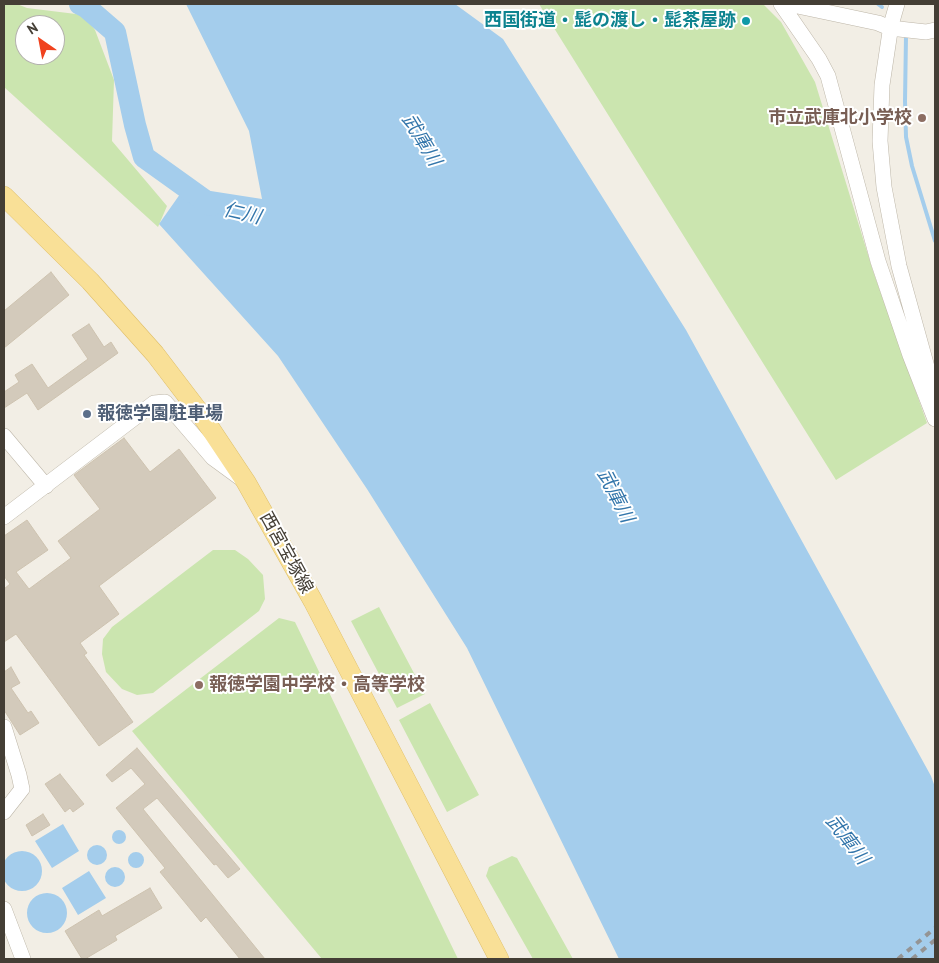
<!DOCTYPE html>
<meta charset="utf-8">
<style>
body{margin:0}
#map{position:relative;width:939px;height:963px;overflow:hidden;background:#f2eee5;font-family:"PT Sans",sans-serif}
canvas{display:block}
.frame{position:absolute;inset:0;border:5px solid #443e35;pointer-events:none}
.north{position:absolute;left:15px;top:15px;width:50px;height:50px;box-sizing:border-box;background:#fff;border:1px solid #b4b2ae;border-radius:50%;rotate:327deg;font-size:14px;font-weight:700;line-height:20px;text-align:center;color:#443e35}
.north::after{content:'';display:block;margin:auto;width:18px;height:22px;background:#f0421e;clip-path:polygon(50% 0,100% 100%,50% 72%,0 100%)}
</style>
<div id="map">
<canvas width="939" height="963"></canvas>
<div class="frame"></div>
<div class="north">N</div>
</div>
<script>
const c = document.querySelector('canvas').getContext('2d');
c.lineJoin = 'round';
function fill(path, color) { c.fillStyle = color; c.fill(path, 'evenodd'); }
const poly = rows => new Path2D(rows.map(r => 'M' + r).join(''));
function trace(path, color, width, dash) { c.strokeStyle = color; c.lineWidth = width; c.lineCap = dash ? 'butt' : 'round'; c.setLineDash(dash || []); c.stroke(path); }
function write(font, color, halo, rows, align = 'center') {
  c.font = font + ' "PT Sans","Noto Sans JP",sans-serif'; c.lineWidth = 4; c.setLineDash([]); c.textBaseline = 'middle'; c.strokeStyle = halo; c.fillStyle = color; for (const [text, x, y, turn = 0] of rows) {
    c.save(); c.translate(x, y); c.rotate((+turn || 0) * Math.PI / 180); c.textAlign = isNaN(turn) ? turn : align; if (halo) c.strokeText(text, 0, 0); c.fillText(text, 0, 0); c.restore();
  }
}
fill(poly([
 [4,4,17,4,27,8,84,15,95,30,114,80,112,141,167,206,158,227,4,87],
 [25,25,55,25,55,55,25,55],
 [539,4,763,4,781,22,815,82,873,271,927,423,836,480],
 [213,550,235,550,248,559,263,575,265,599,259,611,153,693,137,695,122,689,106,672,102,654,103,639,112,627],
 [379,607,425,694,397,708,351,621],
 [279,618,295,622,458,959,322,959,132,731],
 [430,703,479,795,447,812,399,720],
 [512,856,517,858,573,959,533,959,486,876,489,867]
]), '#cbe5af');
fill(poly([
 [186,4,455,4,503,39,686,330,931,776,935,787,935,959,619,959,467,648,367,489,278,356,159,224,185,187,262,199,249,131],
 [63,824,79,851,52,868,35,841],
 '112 837a7 7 0 1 1 14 0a7 7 0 1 1-14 0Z',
 '87 855a10 10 0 1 1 20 0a10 10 0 1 1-20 0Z',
 '2 871a20 20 0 1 1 40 0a20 20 0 1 1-40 0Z',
 '128 860a8 8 0 1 1 16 0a8 8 0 1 1-16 0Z',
 '105 877a10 10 0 1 1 20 0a10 10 0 1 1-20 0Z',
 [89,871,106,898,78,915,62,888],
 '27 913a20 20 0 1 1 40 0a20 20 0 1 1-40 0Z'
]), '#a4cdec');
trace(poly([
 [878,4,882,7],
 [906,36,905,101,906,137,912,166,935,241]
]), '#a4cdec', 4);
trace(poly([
 [80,4,86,7,115,32,135,125,144,157,211,205]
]), '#a4cdec', 22);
const building = poly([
 [51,272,69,295,4,348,4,311,51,272],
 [89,324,104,347,111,342,118,353,38,410,27,393,4,408,4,392,19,382,15,375,32,364,48,388,88,359,72,335,89,324],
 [124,438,150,472,179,449,216,498,99,586,119,614,80,643,87,653,84,655,133,722,99,746,16,634,4,642,4,589,10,584,4,576,4,536,27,520,48,550,16,572,29,589,71,558,58,541,100,509,74,475,124,438],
 [11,667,20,683,11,688,28,713,31,711,39,723,20,735,4,710,4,672,11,667],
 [137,748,240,869,228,878,216,864,214,865,157,798,143,809,265,959,240,959,206,917,201,922,160,872,165,868,116,808,145,784,131,768,112,782,106,775,137,748],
 [60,774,84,804,73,812,70,808,65,812,45,784,60,774],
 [43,814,50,825,32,836,26,825,43,814],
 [150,888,162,908,115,936,117,940,85,959,82,959,65,931,99,910,102,916,150,888]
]);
fill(building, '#d3cabb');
trace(building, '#cdc2af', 1);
const minor = poly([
 [781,4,819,59,828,76,878,261,910,355,935,419],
 [788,4,878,23,890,28,926,32,935,30],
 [897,4,891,25,882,85,880,141,884,187,899,266,935,396],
 [4,436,46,486],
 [4,517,154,403,165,402,213,458,239,477],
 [4,727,19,775,22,789,4,812],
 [4,909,23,959]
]);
const major = poly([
 [4,196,90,281,155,354,200,413,246,482,313,601,499,959]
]);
trace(minor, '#bdb6a8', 16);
trace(major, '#debd67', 20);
trace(minor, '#fff', 15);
trace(major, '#f9e097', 19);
trace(poly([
 [898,959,935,928],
 [912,959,935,940]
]), '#949494', 4, [6, 6]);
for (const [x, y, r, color] of [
 [746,21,5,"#0f9aa8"],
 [922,118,5,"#8d6e63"],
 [87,414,5,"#5c6f8a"],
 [199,685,5,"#8d6e63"]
]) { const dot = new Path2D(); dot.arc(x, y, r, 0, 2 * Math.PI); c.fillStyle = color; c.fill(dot); trace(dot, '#fff', 2); }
write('bold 18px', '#0d838f', '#fff', [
 ["西国街道・髭の渡し・髭茶屋跡",736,21]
], 'right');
write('bold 18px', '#785e54', '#fff', [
 ["市立武庫北小学校",912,118],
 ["報徳学園中学校・高等学校",209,685,"left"]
], 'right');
write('bold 18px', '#4e5e75', '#fff', [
 ["報徳学園駐車場",97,414]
], 'left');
write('18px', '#443e35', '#fff', [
 ["西宮宝塚線",286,553,61]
]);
write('italic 19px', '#3376ab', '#fff', [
 ["武庫川",421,140,59],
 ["仁川",242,214,13],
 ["武庫川",615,496,63],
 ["武庫川",847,840,52]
]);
</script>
